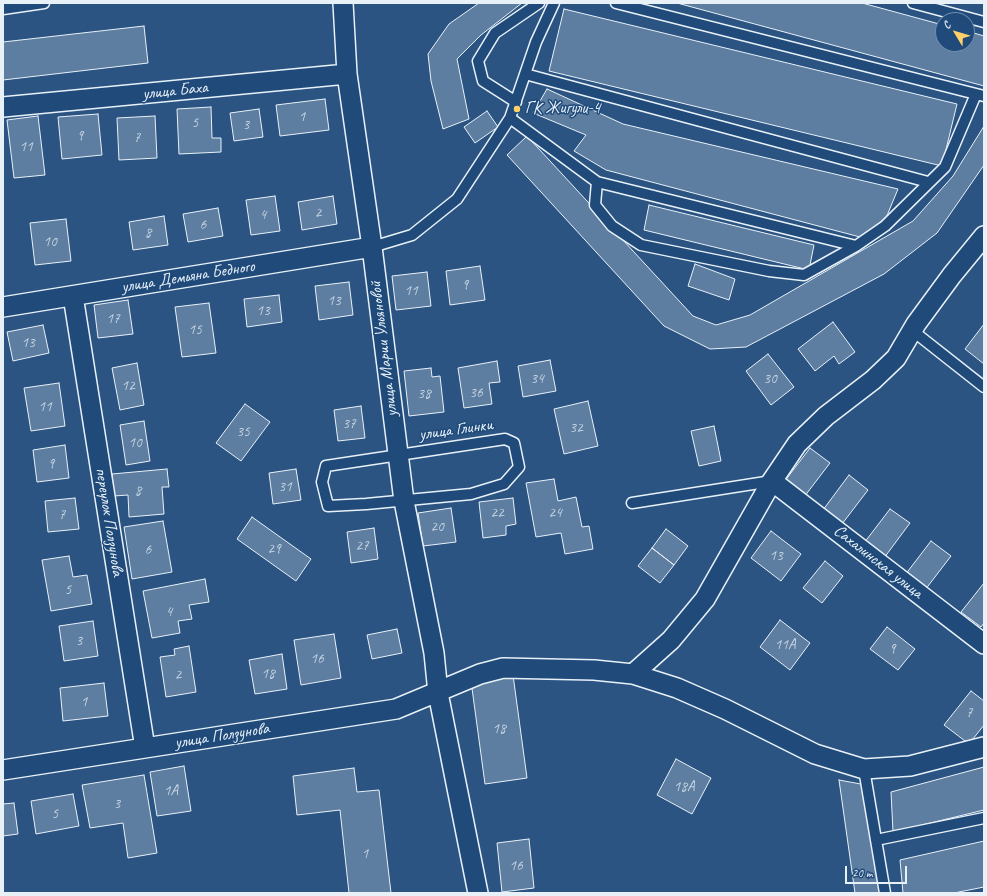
<!DOCTYPE html>
<meta charset="utf-8">
<style>
body{margin:0}
#map{position:relative;width:987px;height:896px;overflow:hidden;background:#2b5482;font-family:Caveat,sans-serif}
canvas{display:block}
.frame{position:absolute;inset:0;border:4px solid #e8f1f8;pointer-events:none}
.north{position:absolute;left:935px;top:12px;width:40px;height:40px;box-sizing:border-box;background:#1f4a7a;border:1px solid #6f8dac;border-radius:50%;rotate:308deg;font-size:11px;font-weight:700;line-height:16px;text-align:center;color:#e8f1f8}
.north::after{content:'';display:block;margin:auto;width:14px;height:18px;background:#ffd166;clip-path:polygon(50% 0,100% 100%,50% 72%,0 100%)}
.scale{position:absolute;left:845px;top:866px;width:62px;height:18px;box-sizing:border-box;border:2px solid #e8f1f8;border-top:0;padding-left:5px;font-size:12px;line-height:14px;white-space:nowrap;color:#e8f1f8;-webkit-text-stroke:3px #1f4a7a;paint-order:stroke}
</style>
<div id="map">
<canvas width="987" height="896"></canvas>
<div class="frame"></div>
<div class="north">С</div>
<div class="scale">20 m</div>
</div>
<script>
const c = document.querySelector('canvas').getContext('2d');
c.lineJoin = 'round';
function fill(path, color) { c.fillStyle = color; c.fill(path, 'evenodd'); }
const poly = rows => new Path2D(rows.map(r => 'M' + r).join(''));
function trace(path, color, width, dash) { c.strokeStyle = color; c.lineWidth = width; c.lineCap = dash ? 'butt' : 'round'; c.setLineDash(dash || []); c.stroke(path); }
function write(font, color, halo, rows, align = 'center') {
  c.font = font + ' Caveat,sans-serif'; c.lineWidth = 3; c.setLineDash([]); c.textBaseline = 'middle'; c.strokeStyle = halo; c.fillStyle = color; for (const [text, x, y, turn = 0] of rows) {
    c.save(); c.translate(x, y); c.rotate((+turn || 0) * Math.PI / 180); c.textAlign = isNaN(turn) ? turn : align; if (halo) c.strokeText(text, 0, 0); c.fillText(text, 0, 0); c.restore();
  }
}
const building = poly([
 [479,3,522,3,481,35,457,59,469,119,443,129,431,81,428,54,449,24,479,3],
 [677,3,862,3,943,25,943,44,967,44,967,31,984,36,984,86,677,3],
 [564,9,957,104,942,166,549,71,564,9],
 [144,26,148,63,3,80,3,42,144,26],
 [547,89,623,124,898,189,886,218,860,237,606,170,574,151,586,135,533,113,547,89],
 [325,99,329,130,280,136,276,105,325,99],
 [211,107,212,138,221,138,221,152,179,154,177,109,211,107],
 [259,109,263,137,234,141,230,113,259,109],
 [487,111,498,127,475,143,464,127,487,111],
 [98,114,102,155,62,159,58,117,98,114],
 [38,116,45,175,14,178,7,120,38,116],
 [155,116,157,158,119,160,117,118,155,116],
 [984,126,984,165,937,233,884,274,746,347,710,349,664,326,507,155,527,136,693,316,716,325,750,315,913,221,953,176,984,126],
 [275,196,280,231,251,235,246,200,275,196],
 [333,196,337,224,302,230,298,202,333,196],
 [649,205,814,245,809,270,644,230,649,205],
 [218,208,223,236,188,242,183,214,218,208],
 [164,216,168,245,133,250,129,222,164,216],
 [66,219,71,261,35,265,30,223,66,219],
 [695,264,735,279,729,300,688,286,695,264],
 [480,266,485,300,450,305,446,271,480,266],
 [427,272,431,306,396,310,392,276,427,272],
 [349,282,353,315,319,320,315,286,349,282],
 [279,295,282,322,247,327,244,299,279,295],
 [128,300,133,334,98,338,94,305,128,300],
 [209,303,216,353,182,357,175,307,209,303],
 [833,322,855,352,839,364,834,356,815,371,798,349,833,322],
 [984,324,984,364,965,349,984,324],
 [43,325,49,353,13,361,7,332,43,325],
 [768,354,794,387,771,405,746,371,768,354],
 [550,360,556,391,523,397,518,366,550,360],
 [497,361,500,382,489,383,492,404,464,408,458,368,497,361],
 [137,363,144,405,120,410,112,368,137,363],
 [431,368,432,377,440,376,444,412,409,416,404,371,431,368],
 [59,383,65,426,31,431,24,388,59,383],
 [588,401,598,446,564,454,554,409,588,401],
 [245,404,270,422,241,461,216,443,245,404],
 [361,406,365,438,338,441,334,410,361,406],
 [144,421,150,461,126,465,120,425,144,421],
 [714,426,721,461,699,466,691,431,714,426],
 [65,445,69,478,37,482,33,450,65,445],
 [810,448,830,463,804,497,784,482,810,448],
 [167,469,169,487,162,487,164,514,129,517,128,495,114,496,112,474,167,469],
 [296,469,301,500,273,504,269,473,296,469],
 [849,475,868,490,842,524,823,510,849,475],
 [554,479,558,501,576,497,582,527,589,526,593,549,565,554,561,533,536,537,526,483,554,479],
 [75,498,79,529,48,532,45,501,75,498],
 [513,498,516,524,506,526,506,535,483,538,479,502,513,498],
 [451,508,456,542,423,546,418,513,451,508],
 [890,509,910,523,884,558,864,543,890,509],
 [252,517,311,559,296,581,237,539,252,517],
 [163,521,172,572,132,579,124,527,163,521],
 [374,528,378,559,351,563,347,532,374,528],
 [666,529,688,546,674,565,652,548,666,529],
 [771,531,801,554,781,581,751,558,771,531],
 [931,541,951,556,925,590,905,575,931,541],
 [652,548,674,565,660,583,638,566,652,548],
 [69,556,73,577,87,575,92,604,51,611,42,560,69,556],
 [825,561,843,576,822,603,803,588,825,561],
 [205,579,209,602,189,605,192,619,178,621,180,633,152,638,143,591,205,579],
 [984,583,984,623,981,627,961,612,984,583],
 [780,620,810,643,790,670,760,647,780,620],
 [93,621,98,656,64,661,59,626,93,621],
 [887,627,915,649,898,670,870,649,887,627],
 [397,629,402,653,372,659,367,635,397,629],
 [334,634,341,678,301,685,294,640,334,634],
 [189,646,196,692,166,697,160,657,175,655,174,649,189,646],
 [282,654,287,689,255,694,249,660,282,654],
 [513,675,527,778,485,784,471,681,513,675],
 [104,683,108,716,63,721,60,688,104,683],
 [971,691,984,701,984,725,969,744,944,725,971,691],
 [676,759,711,778,692,814,657,795,676,759],
 [184,766,191,811,157,816,150,772,184,766],
 [984,767,984,810,893,832,891,792,984,767],
 [354,768,357,792,379,790,391,893,349,893,340,810,297,815,293,776,354,768],
 [144,775,157,853,128,858,123,823,90,828,82,785,144,775],
 [839,780,866,785,881,893,855,893,839,780],
 [73,794,79,826,36,834,31,801,73,794],
 [14,803,18,834,3,836,3,804,14,803],
 [529,839,534,888,502,892,497,843,529,839],
 [984,841,984,887,954,893,903,893,900,860,984,841]
]);
fill(building, '#5d7da1');
trace(building, '#e8f1f8', 1);
const service = poly([
 [616,3,984,96],
 [913,3,984,22],
 [3,9,44,3],
 [525,74,928,182],
 [516,102,483,81,478,61,495,33,539,3],
 [510,118,597,182,856,246],
 [597,182,595,205,612,226,641,245,769,271,804,275,856,246,885,226,945,167,976,94],
 [372,247,412,235,457,199,510,118,536,42,554,3],
 [913,331,984,387],
 [505,439,514,443,519,467,504,484,471,494,366,504,328,506,322,482,326,466,505,439],
 [632,503,772,481],
 [864,769,885,893],
 [876,840,984,818]
]);
const minor = poly([
 [343,3,347,74,372,247,404,501,434,653,438,693,478,893],
 [3,107,347,74],
 [73,296,145,748],
 [3,307,372,247],
 [772,481,984,644],
 [633,674,671,640,705,599,772,481,797,444,826,416,873,380,896,358,916,324,952,275,984,236],
 [3,770,396,709,480,674,503,668,594,670,633,674,677,688,725,709,815,754,864,769,910,766,984,747]
]);
trace(service, '#e8f1f8', 13);
trace(minor, '#e8f1f8', 22);
trace(service, '#1f4a7a', 10);
trace(minor, '#1f4a7a', 19);
for (const [x, y, r, color] of [
 [517,109,4,"#ffd166"]
]) { const dot = new Path2D(); dot.arc(x, y, r, 0, 2 * Math.PI); c.fillStyle = color; c.fill(dot); trace(dot, '#1f4a7a', 1.5); }
write('15px', '#c5d4e2', null, [
 ["1",302,117],
 ["5",195,123],
 ["3",246,125],
 ["9",80,136],
 ["7",137,138],
 ["11",26,147],
 ["2",318,213],
 ["4",263,215],
 ["6",203,225],
 ["8",148,233],
 ["10",50,242],
 ["9",465,285],
 ["11",411,291],
 ["13",334,301],
 ["13",263,311],
 ["17",113,319],
 ["15",195,330],
 ["13",28,343],
 ["34",537,379],
 ["30",770,379],
 ["12",128,386],
 ["36",476,393],
 ["38",424,394],
 ["11",45,407],
 ["37",349,424],
 ["32",576,428],
 ["35",243,432],
 ["10",135,443],
 ["9",51,464],
 ["31",285,487],
 ["8",138,491],
 ["22",497,513],
 ["24",555,513],
 ["7",62,515],
 ["20",437,527],
 ["27",362,546],
 ["29",274,549],
 ["6",148,550],
 ["13",776,556],
 ["5",68,590],
 ["4",169,612],
 ["3",79,641],
 ["11А",785,645],
 ["9",892,649],
 ["16",317,659],
 ["18",268,674],
 ["2",178,675],
 ["1",84,702],
 ["7",969,713],
 ["18",499,729],
 ["18А",684,787],
 ["1А",171,791],
 ["3",117,804],
 ["5",55,814],
 ["1",365,854],
 ["16",516,866]
]);
write('17px', '#e8f1f8', '#1f4a7a', [
 ["улица Баха",175,91,-6],
 ["улица Демьяна Бедного",188,277,-9],
 ["улица Марии Ульяновой",384,349,-97],
 ["улица Глинки",456,430,-8],
 ["переулок Ползунова",109,522,81],
 ["Сахалинская улица",878,562,38],
 ["улица Ползунова",222,736,-9]
]);
write('17px', '#e8f1f8', '#1f4a7a', [
 ["ГК Жигули-4",525,109]
], 'left');
</script>
